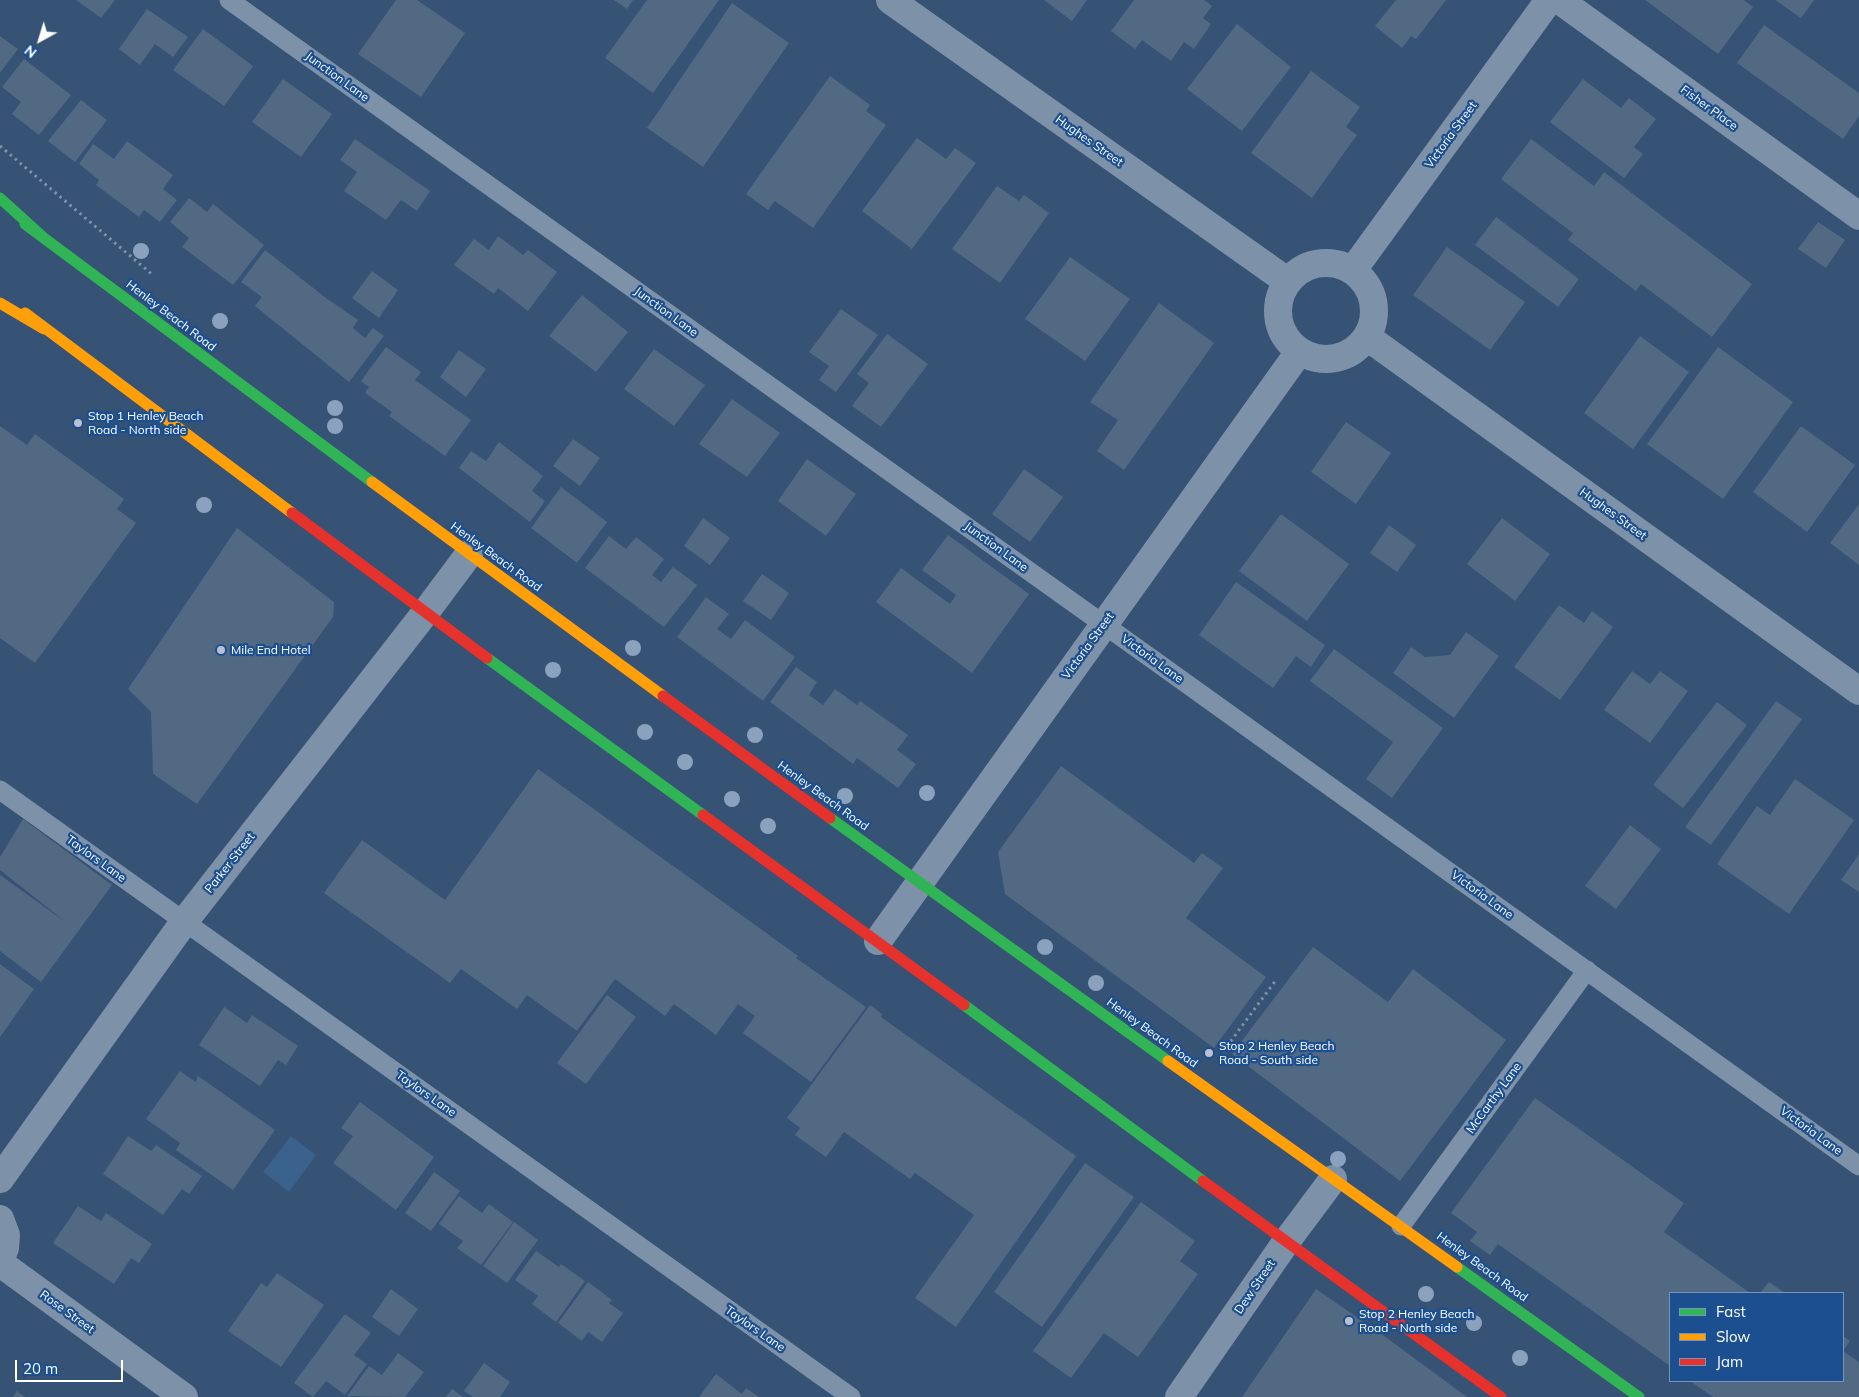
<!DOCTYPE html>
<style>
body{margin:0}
#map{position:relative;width:1859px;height:1397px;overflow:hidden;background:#365274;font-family:Mulish,sans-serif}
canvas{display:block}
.legend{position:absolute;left:1669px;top:1292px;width:175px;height:90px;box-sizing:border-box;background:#1b4f8f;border:1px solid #7695bc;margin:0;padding:6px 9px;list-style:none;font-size:15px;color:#fff}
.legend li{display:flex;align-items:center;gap:10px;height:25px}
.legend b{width:25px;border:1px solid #7695bc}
.north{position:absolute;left:15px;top:15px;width:50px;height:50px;-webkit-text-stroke:4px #1b4f8f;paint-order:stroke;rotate:219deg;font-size:14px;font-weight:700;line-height:20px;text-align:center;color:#fff}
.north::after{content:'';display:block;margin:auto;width:18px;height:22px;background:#fff;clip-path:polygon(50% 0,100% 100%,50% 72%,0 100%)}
.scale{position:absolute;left:15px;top:1360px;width:108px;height:22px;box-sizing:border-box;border:2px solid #fff;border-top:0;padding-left:6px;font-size:15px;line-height:18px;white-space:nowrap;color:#fff;-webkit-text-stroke:4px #1b4f8f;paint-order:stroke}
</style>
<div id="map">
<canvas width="1859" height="1397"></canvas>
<ul class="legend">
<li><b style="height:6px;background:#30b455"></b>Fast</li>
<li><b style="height:6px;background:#ff9f0a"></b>Slow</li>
<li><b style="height:6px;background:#e5322d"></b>Jam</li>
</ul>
<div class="north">N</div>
<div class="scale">20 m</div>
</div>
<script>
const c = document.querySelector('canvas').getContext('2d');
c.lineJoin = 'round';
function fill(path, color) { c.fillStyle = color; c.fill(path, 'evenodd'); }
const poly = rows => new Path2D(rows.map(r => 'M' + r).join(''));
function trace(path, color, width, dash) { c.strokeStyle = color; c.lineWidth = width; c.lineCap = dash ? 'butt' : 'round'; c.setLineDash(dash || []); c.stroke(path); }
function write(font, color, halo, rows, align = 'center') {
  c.font = font + ' Mulish,sans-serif'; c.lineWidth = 4.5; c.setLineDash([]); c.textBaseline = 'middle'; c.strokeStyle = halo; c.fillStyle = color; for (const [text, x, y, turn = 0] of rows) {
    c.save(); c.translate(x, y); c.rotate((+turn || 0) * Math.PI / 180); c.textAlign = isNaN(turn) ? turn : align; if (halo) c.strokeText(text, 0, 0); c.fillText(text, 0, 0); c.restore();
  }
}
fill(poly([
 [291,1136,316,1155,289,1192,263,1172]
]), '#3b618d');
fill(poly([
 [76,0,115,0,101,18],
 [396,0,417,0,465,33,421,97,358,54],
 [614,0,633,0,627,9],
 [647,0,719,0,653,93,605,58],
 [1044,0,1087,0,1072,21],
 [1134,0,1204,0,1212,6,1203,18,1211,24,1194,49,1184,42,1171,61,1142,40,1135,49,1111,31],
 [1396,0,1446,0,1416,39,1411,36,1402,48,1375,26],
 [1645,0,1744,0,1753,7,1718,54],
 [1775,0,1814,0,1801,18],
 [732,3,789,43,703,167,647,128],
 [147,9,188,37,173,57,155,44,140,65,119,49],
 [1237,24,1291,67,1242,131,1187,89],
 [1764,25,1859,93,1859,116,1843,139,1737,63],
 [203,29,253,66,224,106,173,70],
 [0,36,18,49,0,73],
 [24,59,71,95,39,135,12,114,21,102,2,87],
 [1311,71,1360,107,1346,127,1357,135,1312,198,1251,153],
 [830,76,870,105,866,111,886,125,813,228,775,201,768,210,746,194],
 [283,79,332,114,301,157,252,122],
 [1583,79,1621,108,1629,98,1656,119,1634,147,1643,154,1624,178,1550,122],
 [81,100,107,120,75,162,48,141],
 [917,138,946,159,955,148,976,163,912,249,862,211],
 [355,139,430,191,417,211,401,200,386,220,344,191,357,172,340,160],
 [1531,139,1594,186,1604,172,1752,284,1712,337,1641,284,1636,291,1568,240,1573,233,1501,179],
 [127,141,173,175,163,189,177,200,160,222,144,210,139,217,96,185,99,180,79,164,93,144,114,159],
 [997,186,1019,201,1024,195,1049,213,1000,283,952,249],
 [189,198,207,212,213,204,264,245,233,285,182,247,189,238,170,222],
 [1496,217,1579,279,1558,307,1475,245],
 [1818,222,1845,240,1826,268,1798,249],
 [498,236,523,255,528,250,557,272,528,311,498,288,494,294,454,265,474,239,489,250],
 [1447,247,1525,302,1490,350,1413,295],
 [265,250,326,298,358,320,353,328,365,338,373,328,384,336,349,382,255,306,262,297,241,282],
 [1070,257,1130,299,1085,361,1025,319],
 [372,271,398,290,379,318,352,298],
 [582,295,628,332,596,372,549,336],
 [1159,303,1214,343,1124,470,1097,451,1118,420,1090,402],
 [841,309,878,335,836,392,819,380,829,366,809,352],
 [887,334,928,364,881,427,852,406,869,383,857,374],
 [1640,336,1689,372,1633,449,1584,413],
 [386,347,421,372,415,380,471,420,445,456,389,416,392,412,365,393,369,387,361,381],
 [1718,347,1793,402,1723,499,1647,444],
 [654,349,705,385,674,426,624,389],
 [459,350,486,369,466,397,440,377],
 [732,399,780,433,747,477,699,444],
 [1346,422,1391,453,1356,504,1311,472],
 [0,426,27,445,35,434,124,499,117,509,136,523,35,663,0,638],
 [1801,426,1855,465,1807,532,1753,492],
 [573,439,600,458,580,486,553,466],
 [499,442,543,476,532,491,545,501,530,522,459,468,471,451,486,461],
 [807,459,856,494,826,536,778,501],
 [1024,469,1063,497,1030,542,992,514],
 [561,487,607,522,577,563,531,528],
 [1859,504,1859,565,1830,543],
 [1281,514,1349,564,1307,621,1239,571],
 [703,518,730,538,710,565,684,546],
 [1502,518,1550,554,1515,601,1467,564],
 [1389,525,1416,545,1397,572,1370,553],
 [237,528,334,602,333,617,197,804,153,774,151,712,128,689],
 [948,535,1029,594,972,673,876,602,901,568,950,604,956,595,922,570],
 [609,536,626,549,636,537,664,559,652,575,661,582,673,567,697,585,664,627,585,568],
 [762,574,789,593,771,620,743,601],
 [1236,582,1325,645,1311,667,1296,656,1273,688,1199,635],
 [706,597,729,614,717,629,731,639,745,620,795,657,763,701,677,637],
 [1559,605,1584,623,1592,611,1613,627,1560,700,1514,667],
 [1466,632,1499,656,1454,718,1393,673,1411,647,1425,657,1450,655],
 [1334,649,1443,728,1392,798,1366,779,1393,742,1310,681],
 [796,667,817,682,809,695,823,705,835,689,857,705,860,701,908,735,897,750,916,764,898,788,857,758,853,764,770,702],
 [1632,671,1650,684,1660,671,1688,691,1650,743,1604,710],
 [1776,701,1802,719,1711,845,1685,827],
 [1717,702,1747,725,1683,808,1653,785],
 [1061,766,1194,863,1202,853,1223,868,1186,918,1266,977,1214,1048,1005,894,998,852],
 [538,769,740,914,798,956,796,958,866,1007,811,1082,743,1033,755,1016,738,1004,716,1035,674,1004,665,1016,615,979,577,1031,527,995,517,1009,461,969,450,983,324,893,362,840,445,900],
 [1795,779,1854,820,1789,914,1717,864,1757,806,1770,815],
 [23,819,112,885,41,982,0,951,0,875,67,923,0,870,0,857],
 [1630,825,1661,849,1616,909,1585,886],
 [1859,854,1859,892,1841,880],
 [1313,947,1388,1002,1413,969,1506,1040,1400,1181,1232,1054],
 [0,964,34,989,0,1037],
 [607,995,636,1017,586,1084,557,1063],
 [870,1005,882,1014,881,1017,1076,1156,956,1327,915,1298,974,1215,915,1173,910,1179,844,1132,826,1157,795,1135,800,1128,787,1118],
 [224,1007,247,1023,252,1015,298,1046,286,1065,278,1060,260,1086,199,1045],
 [180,1071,196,1082,198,1076,275,1130,233,1190,176,1150,180,1143,146,1119],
 [1535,1098,1684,1203,1664,1232,1750,1293,1670,1293,1670,1366,1498,1244,1490,1255,1470,1241,1477,1232,1451,1213],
 [360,1102,434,1157,396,1210,333,1163,353,1136,341,1128],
 [128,1136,151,1151,156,1145,202,1176,189,1194,182,1189,163,1215,103,1174],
 [1085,1163,1134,1197,1042,1327,994,1292],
 [434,1172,460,1191,431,1231,405,1213],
 [459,1196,482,1213,489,1204,513,1222,481,1265,457,1248,463,1241,439,1224],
 [1141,1202,1195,1241,1180,1261,1198,1274,1138,1357,1104,1333,1071,1378,1033,1351],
 [78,1206,101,1221,106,1213,152,1244,139,1263,131,1258,114,1284,53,1243],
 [514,1222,538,1240,507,1283,483,1266],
 [536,1251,559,1267,561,1264,585,1281,556,1322,532,1304,538,1296,515,1280],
 [277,1273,324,1305,281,1367,228,1331,261,1283,267,1287],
 [588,1282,612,1300,609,1303,623,1313,602,1342,588,1332,582,1341,558,1323],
 [1769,1282,1785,1293,1760,1293],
 [391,1289,418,1309,399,1336,372,1317],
 [1316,1289,1387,1338,1467,1397,1242,1397],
 [345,1314,371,1333,354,1355,367,1364,345,1395,326,1381,313,1397,294,1383],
 [1843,1336,1850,1341,1843,1351,1859,1362,1859,1397,1713,1397,1690,1381,1843,1381],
 [398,1353,424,1372,405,1397,347,1396,369,1366,382,1375],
 [484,1363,510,1382,500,1397,473,1397,464,1391],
 [716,1374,742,1394,746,1388,759,1397,699,1397],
 [452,1389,463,1397,446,1397],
 [17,1391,25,1397,13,1397]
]), '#526984');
trace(poly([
 [0,146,154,276],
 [1219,1057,1276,980]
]), '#7d92a8', 3, [2.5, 4]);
trace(poly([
 [229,0,1148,656,1859,1166],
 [0,790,851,1397],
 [1401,1226,1587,970]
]), '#7d92a8', 19);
trace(poly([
 [890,0,1287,281],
 [1559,0,1859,216],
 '1278 311a48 48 0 1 1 96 0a48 48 0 1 1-96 0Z',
 [1353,270,1549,0],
 [1367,337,1859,691],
 [878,941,1299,352],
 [0,1179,184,922,425,613,469,554],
 [0,1219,6,1235,5,1248,0,1261],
 [0,1263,184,1397],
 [1179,1397,1286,1242,1333,1179]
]), '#7d92a8', 28);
trace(poly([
 [0,198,43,237],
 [25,224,372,482],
 [487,658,703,815],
 [830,818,1168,1061],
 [964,1005,1203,1181],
 [1457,1267,1639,1397]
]), '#30b455', 11);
trace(poly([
 [0,303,44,329],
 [25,313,292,513],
 [372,482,663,696],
 [1168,1061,1457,1267]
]), '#ff9f0a', 11);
trace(poly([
 [292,513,487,658],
 [663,696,830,818],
 [703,815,964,1005],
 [1203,1181,1501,1397]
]), '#e5322d', 11);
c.fillStyle = '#8aa2be';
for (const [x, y] of [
 [141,251],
 [220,321],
 [335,408],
 [335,426],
 [204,505],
 [633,648],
 [553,670],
 [645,732],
 [755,735],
 [685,762],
 [927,793],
 [845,796],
 [732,799],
 [768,826],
 [1045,947],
 [1096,983],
 [1338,1159],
 [1426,1294],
 [1474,1323],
 [1520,1358]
]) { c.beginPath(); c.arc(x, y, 8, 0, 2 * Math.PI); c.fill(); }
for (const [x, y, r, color] of [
 [78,423,5,"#b9c2ce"],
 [221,650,5,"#b9c2ce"],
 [1209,1053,5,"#b9c2ce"],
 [1349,1321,5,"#b9c2ce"]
]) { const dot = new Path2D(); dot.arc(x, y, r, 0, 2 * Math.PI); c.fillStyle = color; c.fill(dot); trace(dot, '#1b4f8f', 2); }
write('12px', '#fff', '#1b4f8f', [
 ["Junction Lane",337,77,36],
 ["Fisher Place",1709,108,36],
 ["Victoria Street",1451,135,-54],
 ["Hughes Street",1089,141,35],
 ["Junction Lane",666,312,36],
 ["Henley Beach Road",171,316,37],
 ["Hughes Street",1613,514,36],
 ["Junction Lane",996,547,36],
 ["Henley Beach Road",496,557,36],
 ["Victoria Street",1088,646,-54],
 ["Victoria Lane",1152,659,36],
 ["Henley Beach Road",823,796,36],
 ["Taylors Lane",96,859,36],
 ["Parker Street",230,863,-52],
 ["Victoria Lane",1482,895,36],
 ["Henley Beach Road",1152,1033,36],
 ["Taylors Lane",426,1094,35],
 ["McCarthy Lane",1494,1098,-54],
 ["Victoria Lane",1811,1131,36],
 ["Henley Beach Road",1482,1267,36],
 ["Dew Street",1255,1287,-56],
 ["Rose Street",67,1312,36],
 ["Taylors Lane",755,1329,35]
]);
write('12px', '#fff', '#1b4f8f', [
 ["Stop 1 Henley Beach",88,416],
 ["Road - North side",88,430],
 ["Mile End Hotel",231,650],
 ["Stop 2 Henley Beach",1219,1046],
 ["Road - South side",1219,1060],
 ["Stop 2 Henley Beach",1359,1314],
 ["Road - North side",1359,1328]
], 'left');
</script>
